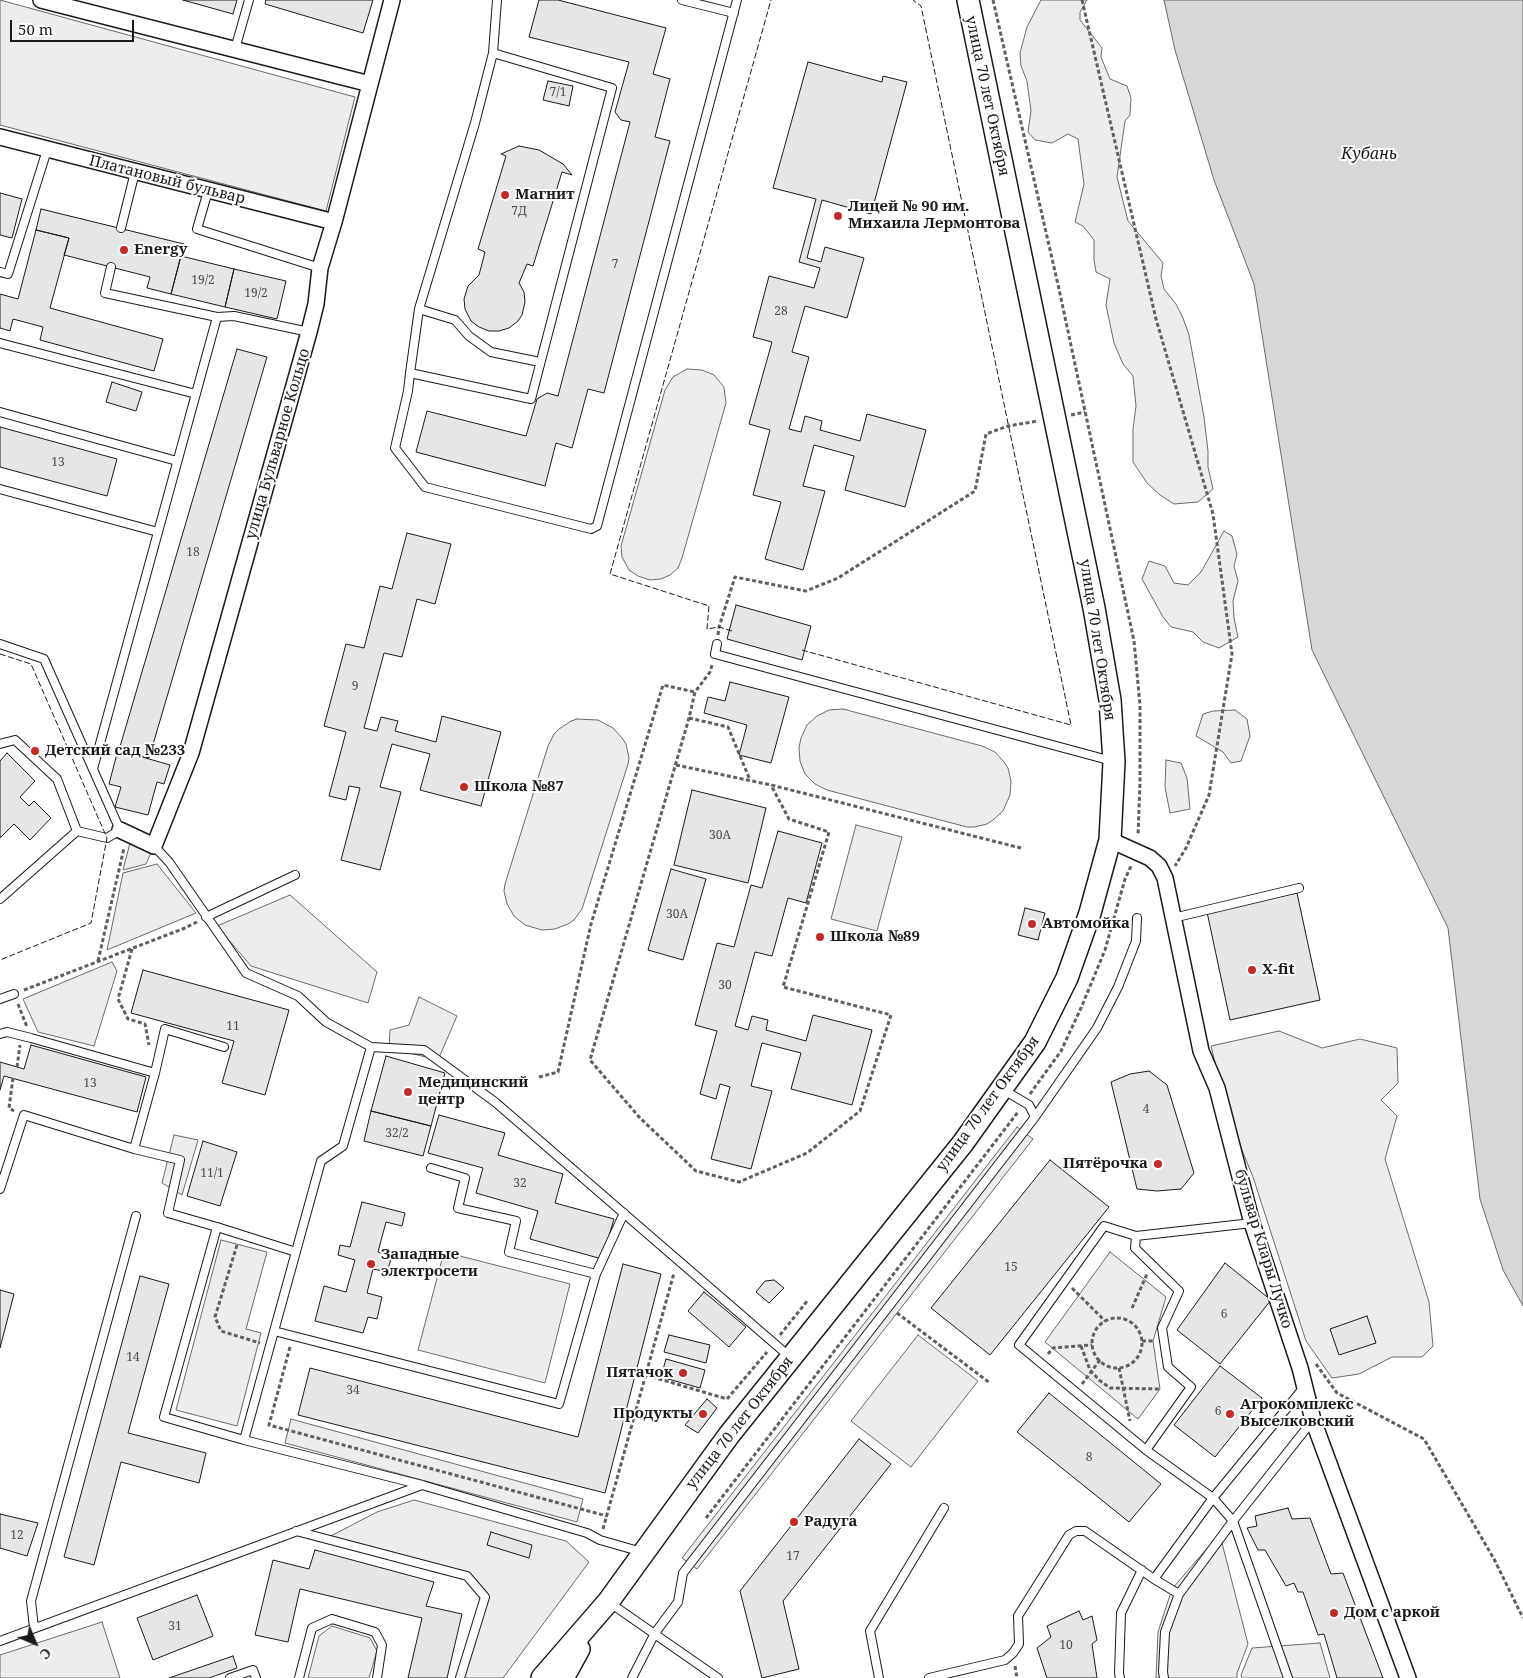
<!DOCTYPE html>
<meta charset="utf-8">
<style>
body{margin:0}
#map{position:relative;width:1523px;height:1678px;overflow:hidden;background:#fff;font-family:"Noto Serif",serif}
canvas{display:block}
.north{position:absolute;left:10px;top:1618px;width:50px;height:50px;-webkit-text-stroke:4px #fff;paint-order:stroke;rotate:135deg;font-size:14px;font-weight:700;line-height:20px;text-align:center;color:#1a1a1a}
.north::after{content:'';display:block;margin:auto;width:18px;height:22px;background:#1a1a1a;clip-path:polygon(50% 0,100% 100%,50% 72%,0 100%)}
.scale{position:absolute;left:10px;top:20px;width:124px;height:22px;box-sizing:border-box;border:2px solid #1a1a1a;border-top:0;padding-left:6px;font-size:15px;line-height:18px;white-space:nowrap;color:#1a1a1a;-webkit-text-stroke:4px #fff;paint-order:stroke}
</style>
<div id="map">
<canvas width="1523" height="1678"></canvas>
<div class="north">С</div>
<div class="scale">50 m</div>
</div>
<script>
const c = document.querySelector('canvas').getContext('2d');
c.lineJoin = 'round';
function fill(path, color) { c.fillStyle = color; c.fill(path, 'evenodd'); }
const poly = rows => new Path2D(rows.map(r => 'M' + r).join(''));
function trace(path, color, width, dash) { c.strokeStyle = color; c.lineWidth = width; c.lineCap = dash ? 'butt' : 'round'; c.setLineDash(dash || []); c.stroke(path); }
function write(font, color, halo, rows, align = 'center') {
  c.font = font + ' "Noto Serif",serif'; c.lineWidth = 4; c.setLineDash([]); c.textBaseline = 'middle'; c.strokeStyle = halo; c.fillStyle = color; for (const [text, x, y, turn = 0] of rows) {
    c.save(); c.translate(x, y); c.rotate((+turn || 0) * Math.PI / 180); c.textAlign = isNaN(turn) ? turn : align; if (halo) c.strokeText(text, 0, 0); c.fillText(text, 0, 0); c.restore();
  }
}
const built = poly([
 [0,0,355,97,326,211,0,125,0,0],
 [1041,0,1087,0,1080,12,1080,20,1102,48,1101,57,1110,79,1127,86,1131,98,1130,115,1125,121,1117,177,1128,221,1163,263,1161,276,1164,289,1176,304,1183,318,1189,335,1204,417,1208,451,1208,467,1213,489,1198,502,1174,504,1160,495,1147,483,1133,462,1133,429,1136,406,1133,376,1123,364,1114,343,1106,305,1110,279,1096,272,1094,260,1094,240,1083,226,1075,222,1084,184,1078,139,1068,134,1052,143,1035,140,1028,132,1031,111,1027,81,1021,66,1020,53,1027,27,1041,0],
 [687,369,702,370,714,375,724,387,726,403,682,558,678,568,670,575,661,579,650,580,638,576,629,570,622,557,621,546,665,390,673,377,687,369],
 [1224,531,1232,536,1237,554,1234,566,1238,581,1233,601,1234,618,1238,637,1219,648,1203,642,1193,632,1171,627,1163,617,1142,579,1149,561,1165,566,1174,583,1188,585,1201,572,1224,531],
 [843,709,982,746,995,752,1004,762,1008,768,1011,781,1010,795,1003,811,993,820,987,824,974,827,967,827,827,790,815,784,805,774,800,761,799,748,801,738,807,725,817,716,829,710,843,709],
 [1235,710,1247,719,1250,736,1241,761,1231,763,1223,752,1196,736,1203,714,1213,711,1235,710],
 [577,719,598,720,613,728,622,738,626,744,629,758,628,764,582,909,574,920,568,924,555,929,542,930,525,925,514,916,507,904,504,891,505,884,548,746,554,734,559,729,571,721,577,719],
 [1166,760,1181,763,1187,778,1190,809,1170,813,1165,787,1166,760],
 [856,825,902,837,877,931,831,919,856,825],
 [132,835,154,846,146,864,123,870,132,835],
 [157,864,196,913,107,950,123,873,157,864],
 [290,895,377,972,368,1003,251,966,217,926,290,895],
 [112,962,117,971,94,1046,38,1032,23,999,112,962],
 [419,997,457,1016,438,1060,389,1048,390,1030,409,1025,419,997],
 [1279,1031,1322,1048,1360,1039,1397,1048,1398,1083,1381,1100,1397,1116,1385,1159,1429,1302,1433,1346,1422,1357,1392,1357,1359,1374,1332,1378,1306,1341,1253,1177,1228,1116,1211,1046,1279,1031],
 [1017,1127,1033,1139,697,1569,682,1558,1017,1127],
 [174,1135,198,1140,182,1195,162,1183,174,1135],
 [221,1240,267,1252,246,1329,261,1333,237,1426,176,1410,221,1240],
 [444,1252,570,1284,545,1383,418,1350,444,1252],
 [1110,1252,1166,1297,1153,1341,1160,1389,1138,1419,1045,1342,1110,1252],
 [918,1335,978,1381,911,1467,851,1421,918,1335],
 [291,1419,583,1499,577,1522,285,1443,291,1419],
 [414,1500,566,1541,589,1562,503,1678,460,1678,485,1597,467,1576,325,1539,377,1512,414,1500],
 [1222,1543,1248,1644,1237,1673,1237,1678,1156,1678,1158,1632,1172,1589,1209,1546,1222,1543],
 [102,1622,120,1678,0,1678,0,1655,102,1622],
 [332,1626,370,1638,377,1651,369,1678,308,1678,319,1636,332,1626],
 [1320,1643,1330,1678,1242,1678,1241,1675,1252,1648,1320,1643]
]);
fill(built, '#ededed');
trace(built, '#6a6a6a', 1);
const water = poly([
 [1164,0,1523,0,1523,1306,1503,1270,1480,1199,1448,928,1312,650,1254,284,1214,180,1175,50,1164,0]
]);
fill(water, '#d7d7d7');
trace(water, '#6a6a6a', 1);
const building = poly([
 [183,0,237,0,233,14,183,0],
 [266,0,373,0,363,33,265,4,266,0],
 [539,0,558,0,666,28,653,74,670,79,655,137,670,141,604,393,588,389,572,448,556,443,545,486,416,452,427,411,526,436,537,399,547,393,558,396,630,122,621,120,615,112,629,62,529,37,539,0],
 [808,62,882,82,883,76,907,82,871,214,822,200,807,258,821,262,825,247,864,258,847,318,805,306,792,352,809,357,789,429,801,432,805,416,822,421,820,430,860,441,867,414,926,430,905,507,845,490,854,456,814,445,803,486,825,491,803,570,765,559,781,502,753,495,770,430,749,424,772,342,753,337,769,276,814,288,820,268,799,262,816,199,773,188,808,62],
 [548,81,573,86,569,106,543,100,548,81],
 [519,146,539,150,563,164,572,175,562,172,533,266,527,264,519,283,524,292,525,302,522,315,518,321,509,328,499,331,489,331,479,327,471,321,465,309,464,299,468,286,479,275,485,252,478,249,506,156,501,154,519,146],
 [0,193,22,199,12,238,0,235,0,193],
 [41,209,184,244,171,294,147,288,150,277,64,255,69,238,36,230,41,209],
 [36,230,69,238,50,308,163,339,154,371,40,340,43,327,13,319,10,331,0,328,0,294,18,299,36,230],
 [181,256,234,269,225,307,171,294,181,256],
 [234,269,286,281,277,319,225,307,234,269],
 [237,349,267,357,149,758,119,750,237,349],
 [112,382,142,392,136,411,106,402,112,382],
 [0,427,117,459,107,496,0,467,0,427],
 [407,533,451,544,435,604,417,599,402,657,384,653,364,728,377,731,381,717,398,721,395,731,436,742,442,716,501,732,481,806,420,790,430,754,392,744,380,787,401,792,380,870,341,860,360,788,349,786,346,800,329,796,346,732,324,726,346,644,364,648,380,586,392,589,407,533],
 [736,605,811,626,802,660,727,639,736,605],
 [730,682,789,697,771,763,739,755,747,725,704,713,708,697,725,701,730,682],
 [118,750,170,765,164,784,157,782,148,815,115,807,121,787,109,784,118,750],
 [7,753,35,781,20,797,29,806,34,801,51,818,30,840,14,824,0,838,0,761,7,753],
 [692,790,766,808,748,883,674,865,692,790],
 [778,831,822,843,806,903,788,898,772,956,755,952,735,1026,748,1030,752,1016,768,1020,766,1030,806,1041,813,1015,872,1030,852,1105,791,1089,801,1053,762,1043,751,1086,772,1091,751,1169,711,1159,730,1087,720,1084,716,1099,700,1094,717,1031,695,1025,717,943,734,947,751,885,762,888,778,831],
 [671,869,706,879,683,960,648,950,671,869],
 [1297,893,1320,1000,1230,1020,1207,912,1297,893],
 [1025,908,1045,913,1038,940,1018,935,1025,908],
 [143,970,289,1010,265,1095,222,1083,234,1041,131,1013,143,970],
 [31,1045,146,1077,137,1112,4,1076,0,1090,0,1062,24,1069,31,1045],
 [386,1056,445,1073,431,1126,371,1111,386,1056],
 [1149,1071,1167,1085,1194,1173,1181,1189,1157,1191,1137,1189,1111,1082,1130,1074,1149,1071],
 [371,1111,431,1126,423,1156,364,1141,371,1111],
 [439,1115,505,1133,498,1155,563,1174,555,1203,614,1219,602,1259,530,1239,538,1211,476,1193,483,1168,428,1153,439,1115],
 [203,1141,237,1152,220,1206,187,1196,203,1141],
 [1050,1160,1109,1207,990,1355,931,1308,1050,1160],
 [362,1202,405,1213,402,1226,386,1222,378,1252,392,1256,387,1272,373,1269,367,1293,382,1297,377,1319,368,1317,363,1333,315,1321,324,1286,346,1292,355,1260,338,1255,340,1245,350,1247,362,1202],
 [1225,1263,1271,1300,1220,1364,1177,1330,1225,1263],
 [623,1264,661,1274,605,1493,298,1415,310,1368,578,1437,623,1264],
 [140,1276,169,1284,128,1433,206,1453,199,1483,121,1462,94,1565,64,1557,140,1276],
 [774,1280,784,1288,769,1303,756,1292,765,1281,774,1280],
 [0,1290,14,1294,0,1348,0,1290],
 [704,1292,746,1327,729,1347,688,1311,704,1292],
 [1367,1316,1376,1343,1339,1355,1330,1329,1367,1316],
 [669,1335,710,1345,706,1363,664,1352,669,1335],
 [666,1359,705,1370,700,1388,661,1377,666,1359],
 [1220,1366,1262,1398,1215,1457,1174,1425,1220,1366],
 [1049,1393,1161,1484,1129,1522,1017,1432,1049,1393],
 [707,1399,717,1408,698,1433,685,1425,707,1399],
 [859,1439,891,1464,783,1601,799,1669,762,1678,740,1591,859,1439],
 [1288,1508,1292,1519,1310,1518,1331,1574,1343,1573,1383,1678,1337,1678,1324,1634,1318,1635,1303,1592,1298,1592,1294,1583,1286,1586,1265,1550,1258,1550,1247,1528,1257,1526,1255,1516,1288,1508],
 [0,1514,38,1523,27,1556,0,1548,0,1514],
 [491,1532,532,1545,529,1558,487,1545,491,1532],
 [315,1550,434,1582,426,1606,462,1614,447,1678,408,1678,422,1618,300,1589,288,1642,255,1635,273,1560,309,1569,315,1550],
 [197,1595,213,1636,153,1660,137,1618,197,1595],
 [1079,1611,1083,1620,1092,1616,1097,1640,1092,1644,1097,1678,1047,1678,1037,1648,1051,1637,1047,1626,1079,1611],
 [233,1656,237,1668,209,1678,169,1678,233,1656]
]);
fill(building, '#e6e6e6');
trace(building, '#1a1a1a', 1);
const lane = poly([
 [497,0,493,53,612,88,531,399,410,373,408,391,395,448,425,487,591,529,597,526,737,0],
 [682,0,734,13],
 [235,49,249,0],
 [208,191,197,229,320,268],
 [121,228,135,172],
 [111,267,105,293,217,317],
 [0,272,8,274,47,150],
 [419,309,455,320,469,336,491,352,540,362],
 [0,343,196,394],
 [410,373,419,309,475,123,493,53],
 [0,412,177,461],
 [0,489,158,532],
 [0,644,44,659,120,830,107,838,77,831,57,779,15,740,0,744],
 [717,644,715,654,1112,761],
 [93,769,217,317,234,316,309,332],
 [154,846,169,862,246,973,298,996,326,1022,371,1047],
 [0,899,77,831],
 [206,917,295,875],
 [1173,918,1299,888],
 [0,999,14,994],
 [0,1034,7,1032,31,1038,155,1073,134,1149],
 [155,1073,165,1029,224,1047],
 [1035,1117,1097,1028,1118,987,1136,941,1137,918],
 [431,1168,465,1178,458,1208,516,1221,509,1252,596,1274],
 [0,1189,24,1115,134,1149,180,1160,168,1213,217,1227,164,1417,244,1440],
 [1252,1223,1136,1236,1104,1226,1019,1345,1146,1450,1213,1498,1233,1521,1288,1678],
 [217,1227,296,1252],
 [1136,1236,1135,1248,1179,1291,1162,1328,1168,1367,1191,1387,1146,1450],
 [274,1331,559,1404,596,1274,624,1213],
 [296,1531,467,1576,485,1597,460,1678],
 [642,1552,600,1540,587,1533,422,1485,244,1440,321,1161,343,1146,371,1047,424,1050,495,1102,790,1357],
 [1154,1579,1213,1498,1305,1386],
 [610,1603,718,1678],
 [34,1628,31,1601,136,1216],
 [0,1641,422,1485],
 [230,1678,253,1670,256,1678],
 [299,1678,312,1628,332,1619,375,1632,382,1645,377,1678],
 [632,1678,655,1633,678,1602,683,1573,1035,1117,1029,1105,1002,1089],
 [879,1678,870,1631,944,1508],
 [929,1678,1005,1660,1013,1653,1019,1644,1018,1616,1069,1535,1076,1531,1085,1531,1154,1579,1179,1594],
 [1120,1678,1119,1673,1121,1613,1142,1570],
 [1164,1678,1163,1672,1165,1632,1179,1594,1233,1521,1313,1420]
]);
const street = poly([
 [41,0,370,84],
 [0,137,334,222],
 [120,830,154,846,191,753,309,332,316,304,320,268,334,222,392,0],
 [1110,840,1150,858,1159,866,1165,878,1201,1051,1217,1088,1252,1223,1300,1368,1313,1420,1408,1678]
]);
const secondary = poly([
 [542,1678,608,1602,729,1435,963,1143,1035,1042,1067,978,1090,913,1110,840,1114,762,1110,700,1094,608,968,0],
 [563,1678,579,1649]
]);
trace(lane, '#1a1a1a', 10);
trace(street, '#1a1a1a', 18);
trace(secondary, '#1a1a1a', 24);
trace(poly([
 [993,0,1059,289,1134,641,1140,705,1140,782,1138,836],
 [1082,0,1156,319,1213,514,1232,654,1209,795,1186,848,1175,866],
 [1071,415,1085,412],
 [718,635,719,627,735,577,806,591,838,578,975,491,986,434,1008,426,1038,421],
 [712,665,710,672,695,692,689,718,590,1060,640,1118,696,1171,739,1182,807,1153,860,1111,891,1015,783,987,829,832,789,819,771,785],
 [689,718,728,727,750,780],
 [676,765,771,785,1021,848],
 [132,949,118,999,128,1019,145,1024,149,1045],
 [98,961,124,848],
 [24,990,185,928,197,922],
 [18,1004,27,1027],
 [17,1067,20,1045],
 [539,1077,558,1072,591,924,663,685,695,692],
 [13,1078,9,1108,14,1111],
 [1030,1094,1061,1051,1081,1008,1105,950,1125,879,1131,866],
 [237,1245,215,1317,221,1331,260,1343],
 [1072,1288,1105,1321],
 [1132,1308,1147,1274],
 [897,1313,990,1383],
 '1092 1343a25 25 0 1 1 50 0a25 25 0 1 1-50 0Z',
 [780,1335,808,1300],
 [1142,1341,1154,1341],
 [1081,1346,1090,1370,1099,1380,1110,1388,1160,1389],
 [290,1347,269,1425,607,1516],
 [1048,1354,1053,1348,1092,1345],
 [1316,1364,1337,1393,1424,1439,1494,1559,1523,1618],
 [1119,1368,1130,1421],
 [646,1375,727,1399,767,1352],
 [1082,1384,1100,1360],
 [706,1518,1018,1112],
 [603,1529,674,1273],
 [1015,1666,1017,1678]
]), '#5f5f5f', 3, [4, 2.5]);
trace(lane, '#fff', 8);
trace(street, '#fff', 15);
trace(secondary, '#fff', 21);
trace(poly([
 [732,631,719,627,707,629,709,606,610,574,771,0],
 [802,650,1071,725,921,6,913,0],
 [0,654,31,664,107,838,91,923,0,960]
]), '#1a1a1a', 1, [6, 2.5]);
for (const [x, y, r, color] of [
 [505,195,5,"#c62828"],
 [838,216,5,"#c62828"],
 [124,250,5,"#c62828"],
 [35,751,5,"#c62828"],
 [464,787,5,"#c62828"],
 [1032,924,5,"#c62828"],
 [820,937,5,"#c62828"],
 [1252,970,5,"#c62828"],
 [408,1092,5,"#c62828"],
 [1158,1164,5,"#c62828"],
 [371,1264,5,"#c62828"],
 [683,1373,5,"#c62828"],
 [703,1414,5,"#c62828"],
 [1230,1414,5,"#c62828"],
 [794,1522,5,"#c62828"],
 [1334,1613,5,"#c62828"]
]) { const dot = new Path2D(); dot.arc(x, y, r, 0, 2 * Math.PI); c.fillStyle = color; c.fill(dot); trace(dot, '#fff', 2); }
write('12px', '#4d4d4d', null, [
 ["7/1",558,93],
 ["7Д",519,212],
 ["7",615,265],
 ["19/2",203,281],
 ["19/2",256,294],
 ["28",781,312],
 ["13",58,463],
 ["18",193,553],
 ["9",355,687],
 ["30А",720,836],
 ["30А",677,915],
 ["30",725,986],
 ["11",233,1027],
 ["13",90,1084],
 ["4",1146,1110],
 ["32/2",397,1134],
 ["11/1",212,1174],
 ["32",520,1184],
 ["15",1011,1268],
 ["6",1224,1315],
 ["14",133,1358],
 ["34",353,1391],
 ["6",1218,1412],
 ["8",1089,1458],
 ["12",17,1536],
 ["17",793,1557],
 ["31",175,1627],
 ["10",1066,1646]
]);
write('15px', '#1a1a1a', '#fff', [
 ["улица 70 лет Октября",987,96,78],
 ["Платановый бульвар",167,180,14],
 ["улица Бульварное Кольцо",278,444,-74],
 ["улица 70 лет Октября",1097,640,81],
 ["улица 70 лет Октября",988,1104,-54],
 ["бульвар Клары Лучко",1263,1249,73],
 ["улица 70 лет Октября",740,1423,-52]
]);
write('bold 15px', '#1a1a1a', '#fff', [
 ["Магнит",515,195],
 ["Лицей № 90 им.",848,207],
 ["Михаила Лермонтова",848,224],
 ["Energy",134,250],
 ["Детский сад №233",45,751],
 ["Школа №87",474,787],
 ["Автомойка",1042,924],
 ["Школа №89",830,937],
 ["X-fit",1262,970],
 ["Медицинский",418,1083],
 ["центр",418,1100],
 ["Пятёрочка",1148,1164,"right"],
 ["Западные",381,1255],
 ["электросети",381,1272],
 ["Пятачок",673,1373,"right"],
 ["Агрокомплекс",1240,1405],
 ["Выселковский",1240,1422],
 ["Продукты",693,1414,"right"],
 ["Радуга",804,1522],
 ["Дом с аркой",1344,1613]
], 'left');
write('italic 16px', '#1a1a1a', '#fff', [
 ["Кубань",1369,154]
]);
</script>
